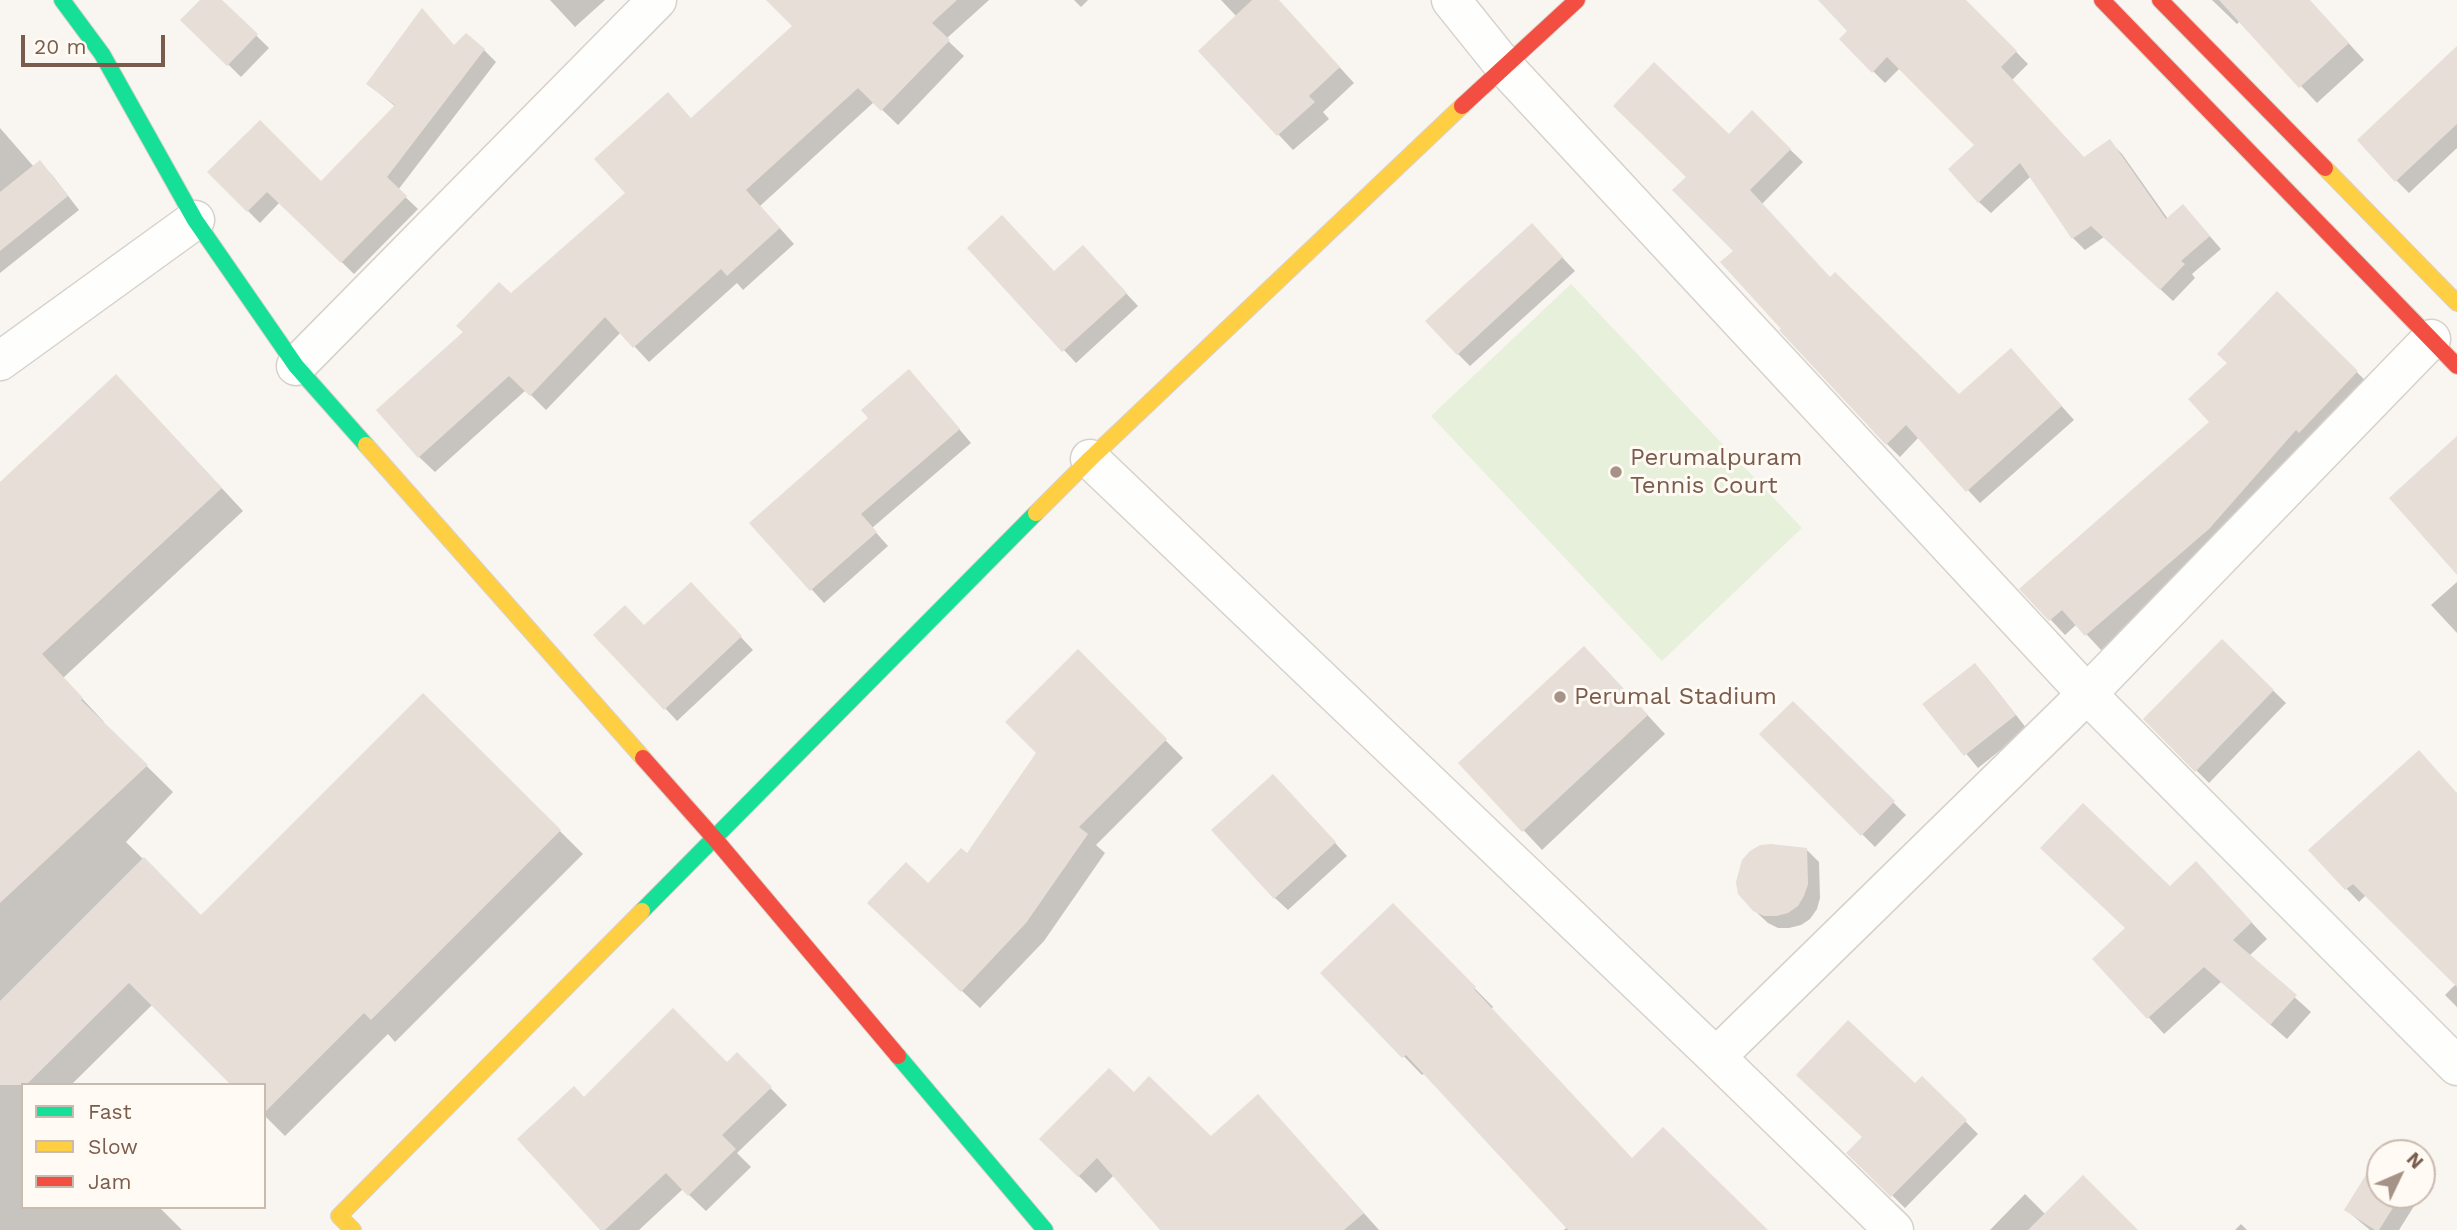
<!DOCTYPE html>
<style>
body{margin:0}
#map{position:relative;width:2457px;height:1230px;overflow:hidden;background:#f9f5f0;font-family:"Work Sans",sans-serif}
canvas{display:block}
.legend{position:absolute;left:21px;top:1083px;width:245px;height:126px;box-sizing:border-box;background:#fffaf3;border:2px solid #cabbb1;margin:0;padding:9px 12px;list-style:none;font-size:21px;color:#7a5c4d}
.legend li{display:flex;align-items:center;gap:14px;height:35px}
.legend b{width:35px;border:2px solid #cabbb1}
.north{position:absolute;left:2366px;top:1139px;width:70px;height:70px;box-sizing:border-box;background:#fffaf3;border:2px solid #cabbb1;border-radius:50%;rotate:46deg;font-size:19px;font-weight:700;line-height:28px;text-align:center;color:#7a5c4d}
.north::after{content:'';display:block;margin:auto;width:24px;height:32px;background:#a69286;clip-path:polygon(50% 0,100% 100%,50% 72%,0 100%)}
.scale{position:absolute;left:21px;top:35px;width:144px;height:32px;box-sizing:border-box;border:4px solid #7a5c4d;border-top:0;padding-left:9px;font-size:21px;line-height:24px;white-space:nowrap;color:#7a5c4d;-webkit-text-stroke:5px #fffaf3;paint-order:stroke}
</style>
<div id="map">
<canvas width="2457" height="1230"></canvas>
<ul class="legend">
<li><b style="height:9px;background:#16e098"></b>Fast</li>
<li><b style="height:9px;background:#ffcf43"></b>Slow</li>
<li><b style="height:9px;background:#f24e42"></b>Jam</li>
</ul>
<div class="north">N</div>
<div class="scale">20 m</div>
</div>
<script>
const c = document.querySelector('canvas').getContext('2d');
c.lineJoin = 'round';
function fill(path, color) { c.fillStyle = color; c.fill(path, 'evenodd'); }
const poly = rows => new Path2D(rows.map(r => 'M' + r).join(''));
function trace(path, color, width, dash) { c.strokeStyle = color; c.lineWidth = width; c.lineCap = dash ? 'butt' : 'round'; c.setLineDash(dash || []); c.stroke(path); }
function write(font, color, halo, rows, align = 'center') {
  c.font = font + ' "Work Sans",sans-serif'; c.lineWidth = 6; c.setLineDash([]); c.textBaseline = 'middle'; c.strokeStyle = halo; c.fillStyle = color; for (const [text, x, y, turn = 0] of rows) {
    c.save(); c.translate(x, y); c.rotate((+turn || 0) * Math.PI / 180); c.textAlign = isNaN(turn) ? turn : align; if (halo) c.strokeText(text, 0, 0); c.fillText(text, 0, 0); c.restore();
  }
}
fill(poly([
 [1571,284,1802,528,1662,661,1431,416]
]), '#e7f0db');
fill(poly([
 [202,0,220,0,269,48,241,77,183,20],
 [550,0,605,0,575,27],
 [783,0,989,0,946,39,964,56,898,125,874,102,760,206,794,244,743,290,737,283,649,362,621,332,546,410,526,390,435,472,419,457,511,296,628,194,692,119,795,26],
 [1074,0,1088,0,1081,7],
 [1221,0,1278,0,1354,83,1323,112,1329,119,1293,150,1278,134,1237,17],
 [1821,0,1965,0,2028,64,2012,80,2085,159,2110,142,2122,154,2168,219,2194,218,2221,249,2192,274,2195,278,2173,301,2104,237,2085,250,2073,238,2031,176,1991,213,1979,202,1977,145,1900,68,1885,83,1841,39,1850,31],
 [2212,0,2309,0,2364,60,2317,103,2240,21,2237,24],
 [455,47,484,50,496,62,398,190,418,209,354,274,280,202,260,223,209,172,321,183,396,107,368,84],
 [2457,66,2457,148,2409,193,2396,180],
 [1752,113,1803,162,1762,204,1831,279,1959,397,2023,363,2074,420,1980,503,1919,437,1900,457,1887,444,1782,330,1783,329,1735,251,1729,136],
 [0,128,34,167,40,163,52,175,79,210,0,273],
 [1544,238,1575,271,1470,366,1458,354],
 [969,248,1054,273,1095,260,1138,306,1076,363],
 [2277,294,2372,387,2224,543,2101,650,2077,624,2065,635,2022,589,2211,422,2229,364],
 [921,384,971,443,872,528,888,546,824,603,752,523],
 [139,399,243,511,63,678,104,722,103,723,173,792,126,842,201,917,423,695,583,854,395,1042,388,1034,285,1136,264,1115,264,1085,153,1004,71,1085,23,1085,23,1207,159,1207,182,1230,0,1230,0,485],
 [2457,582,2457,633,2431,605],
 [703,597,753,650,677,721,665,708,644,627],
 [2222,641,2286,703,2209,783,2145,719],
 [1078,652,1183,758,1096,845,1105,853,1044,941,980,1008,887,920,967,856,1039,753],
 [1975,665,1987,678,2027,729,1978,768,1925,704],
 [1603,667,1665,734,1542,850,1461,763],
 [1793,703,1906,815,1875,847,1762,734],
 [1286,789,1347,856,1288,910,1275,898],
 [2457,828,2457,1007,2445,995,2456,984,2366,895,2359,902,2310,850],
 [1806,849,1819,862,1820,898,1817,909,1810,919,1801,925,1789,928,1778,928,1768,923,1754,910,1737,882,1743,861],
 [2212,880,2267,939,2249,956,2311,1012,2287,1039,2221,982,2164,1034,2095,959,2170,888],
 [1393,905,1493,1007,1491,1009,1633,1160,1765,1230,1564,1230,1567,1227,1425,1073,1422,1075,1323,973],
 [737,1054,787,1105,737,1153,751,1167,706,1211,683,1189,639,1230,602,1230,584,1099,727,1064],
 [1922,1078,1978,1134,1905,1208,1849,1153],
 [1134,1095,1211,1138,1275,1114,1379,1230,1163,1230,1114,1175,1096,1193,1041,1139],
 [2380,1156,2380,1195,2421,1195,2399,1230,2370,1230,2346,1210],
 [2422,1177,2428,1183,2422,1193],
 [2025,1194,2046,1215,2135,1230,1990,1230],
 [2241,1224,2247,1230,2235,1230]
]), '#0003');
fill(poly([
 [200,0,222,0,258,34,227,66,180,20],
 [766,0,957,0,932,23,950,40,881,111,858,88,746,190,780,228,727,276,721,269,633,348,605,317,530,396,509,376,418,458,376,410,463,332,456,326,499,282,511,293,625,193,594,159,668,92,691,118,792,26],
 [1252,0,1279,0,1340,67,1309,96,1315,102,1277,136,1198,51],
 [1818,0,1966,0,2017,51,2001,67,2084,157,2110,139,2166,219,2183,204,2210,236,2181,261,2185,264,2160,290,2091,226,2072,239,2020,163,1978,203,1948,169,1974,145,1887,57,1872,73,1839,39,1847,31],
 [2219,0,2310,0,2349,43,2299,88],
 [422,8,454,45,466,33,485,49,387,177,407,196,341,263,267,192,247,212,207,172,260,120,321,181,395,105,366,84],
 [2457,46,2457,124,2395,182,2357,140],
 [1654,62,1729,134,1752,110,1791,149,1750,190,1830,277,1835,272,1959,394,2011,348,2062,406,1966,492,1906,425,1886,445,1779,330,1781,329,1720,262,1733,251,1672,190,1686,177,1613,106],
 [40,160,68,196,0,251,0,192],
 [1002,215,1054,271,1083,245,1127,293,1062,352,967,248],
 [1532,223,1563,257,1457,355,1425,321],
 [2277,291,2358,371,2299,433,2296,430,2209,529,2085,636,2062,610,2049,621,2019,589,2209,422,2188,399,2227,363,2217,354],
 [909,369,960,429,861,514,877,532,810,591,749,523,868,418,861,410],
 [116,374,222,488,42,654,83,698,81,700,148,765,0,903,0,482],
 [2457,436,2457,575,2389,498],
 [691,582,742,636,664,710,593,635,625,605,644,625],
 [2222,639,2274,690,2195,772,2143,719],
 [1584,646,1648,715,1522,832,1458,763],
 [1078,649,1167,739,1079,827,1088,834,1026,923,961,992,867,903,906,862,928,883,961,848,967,853,1036,753,1005,722],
 [1975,663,2016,715,1964,756,1922,704],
 [423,693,561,830,371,1020,364,1013,264,1113,264,1085,231,1085,129,983,26,1085,0,1085,0,1001,144,857,201,915],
 [1793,701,1895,801,1861,836,1759,734],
 [2419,750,2457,793,2457,987,2353,884,2345,890,2308,850],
 [1273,774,1336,842,1274,899,1211,830],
 [2083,803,2170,886,2196,861,2252,922,2233,940,2297,995,2270,1025,2204,967,2147,1019,2092,959,2125,928,2040,848],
 [1771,844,1807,848,1808,884,1804,896,1798,906,1788,913,1776,916,1764,916,1753,911,1738,894,1736,882,1742,860,1750,851,1760,845],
 [1393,903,1476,987,1474,989,1632,1158,1663,1127,1768,1230,1568,1230,1406,1055,1402,1058,1320,973],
 [673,1008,727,1062,737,1052,772,1087,722,1135,736,1149,688,1196,666,1173,605,1230,600,1230,517,1139,574,1086,584,1097],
 [1848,1020,1915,1083,1922,1076,1967,1120,1891,1197,1846,1153,1862,1137,1796,1075],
 [1109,1068,1134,1092,1149,1076,1211,1136,1258,1094,1364,1213,1344,1230,1160,1230,1097,1158,1078,1177,1039,1139],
 [2382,1149,2390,1153,2380,1153,2380,1195,2401,1195,2379,1230,2375,1230,2344,1210],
 [2083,1175,2138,1230,2028,1230]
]), '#e6ded7');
const street = poly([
 [1451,0,1504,66,2087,694,2457,1066],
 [0,361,195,220],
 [296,366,657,0],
 [1090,459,1716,1057,1894,1230],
 [1716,1057,2087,694,2431,339]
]);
const fast = poly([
 [62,0,102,54,195,220,296,366,366,445],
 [642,911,1036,513],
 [898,1056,1045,1230]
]);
const slow = poly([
 [2325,168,2457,303],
 [366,445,643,758],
 [1036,513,1090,459,1462,106],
 [353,1230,339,1216,642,911]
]);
const jam = poly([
 [2102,0,2457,366],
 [2160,0,2325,168],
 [1462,106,1577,0],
 [643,758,715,839,898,1056]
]);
trace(street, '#d7d1cb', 41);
trace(fast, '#d9d2cb', 18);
trace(slow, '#d9d2cb', 18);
trace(jam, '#d9d2cb', 18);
trace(street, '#fefefd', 38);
trace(fast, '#16e098', 16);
trace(slow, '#ffcf43', 16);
trace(jam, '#f24e42', 16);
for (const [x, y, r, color] of [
 [1616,472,7,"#a69286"],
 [1560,697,7,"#a69286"]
]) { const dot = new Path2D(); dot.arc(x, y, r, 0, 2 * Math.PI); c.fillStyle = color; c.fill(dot); trace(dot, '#fffaf3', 2.5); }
write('24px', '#7a5c4d', '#fffaf3', [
 ["Perumalpuram",1630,458],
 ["Tennis Court",1630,486],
 ["Perumal Stadium",1574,697]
], 'left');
</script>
